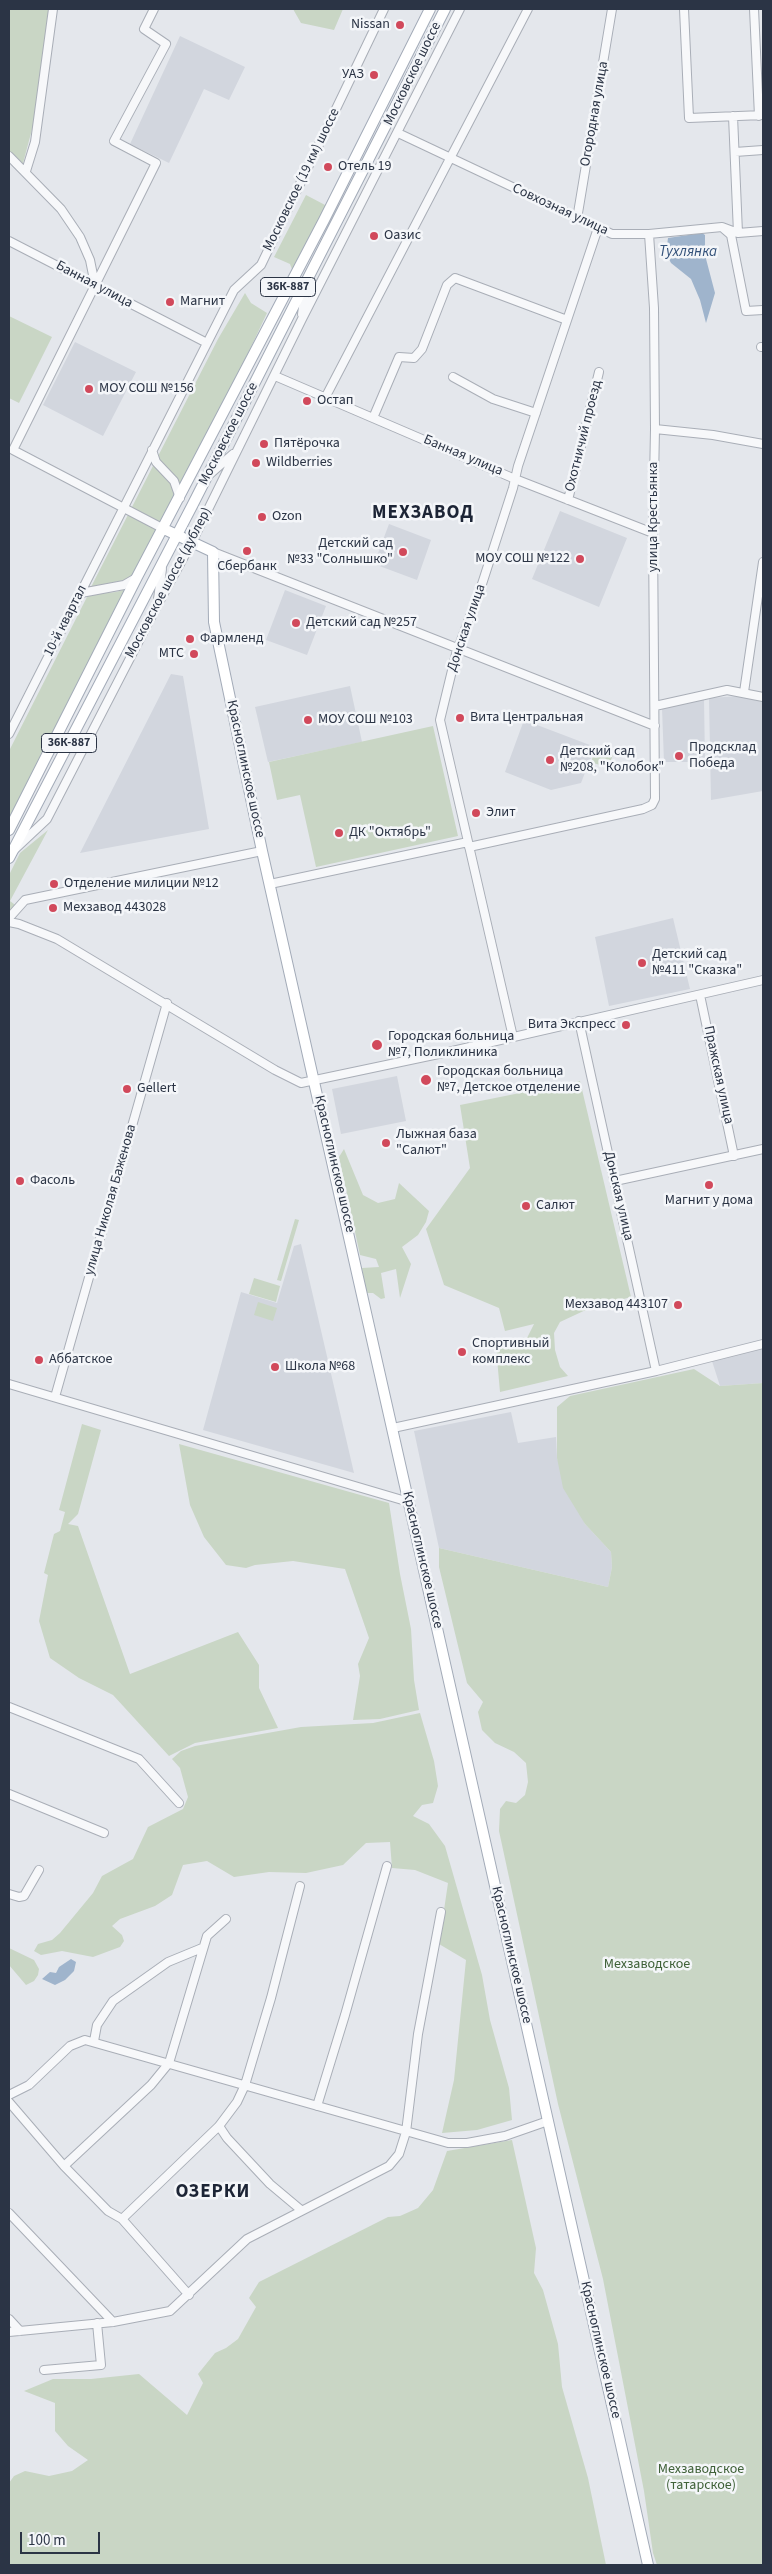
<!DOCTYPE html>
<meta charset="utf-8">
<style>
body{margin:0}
#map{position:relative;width:772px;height:2574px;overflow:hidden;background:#e4e7ec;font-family:"Source Sans 3",sans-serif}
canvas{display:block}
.frame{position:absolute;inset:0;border:10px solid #2b3445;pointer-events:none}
.scale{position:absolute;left:20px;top:2532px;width:80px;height:22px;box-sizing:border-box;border:2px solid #2b3445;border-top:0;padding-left:6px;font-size:15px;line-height:18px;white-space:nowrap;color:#2b3445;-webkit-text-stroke:4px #f4f6f9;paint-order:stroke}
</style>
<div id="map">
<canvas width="772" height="2574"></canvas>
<div class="frame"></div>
<div class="scale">100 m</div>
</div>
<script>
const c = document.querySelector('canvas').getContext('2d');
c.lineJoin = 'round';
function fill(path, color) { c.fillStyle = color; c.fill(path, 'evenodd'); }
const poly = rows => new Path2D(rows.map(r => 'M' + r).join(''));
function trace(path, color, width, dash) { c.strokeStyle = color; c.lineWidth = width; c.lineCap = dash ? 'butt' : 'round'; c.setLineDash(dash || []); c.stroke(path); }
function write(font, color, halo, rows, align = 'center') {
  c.font = font + ' "Source Sans 3",sans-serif'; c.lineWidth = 5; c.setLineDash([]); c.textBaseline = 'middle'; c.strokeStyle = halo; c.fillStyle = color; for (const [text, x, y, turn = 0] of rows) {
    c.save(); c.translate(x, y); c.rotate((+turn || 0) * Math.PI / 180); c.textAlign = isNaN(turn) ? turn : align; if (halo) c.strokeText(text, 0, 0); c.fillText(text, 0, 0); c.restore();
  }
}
fill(poly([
 [180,36,245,67,229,100,204,89,169,163,130,144],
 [75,342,136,372,103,436,43,405],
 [560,511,627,538,599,607,532,579],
 [389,524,431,540,417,580,374,564],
 [285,590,326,606,307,655,266,640],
 [171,674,183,676,209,829,80,853],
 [350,686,362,742,268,762,255,707],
 [739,696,763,702,763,791,711,800,709,698],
 [704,699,705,762,664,762,662,708],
 [524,720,595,747,581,783,551,790,505,772],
 [673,918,690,989,609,1006,595,937],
 [397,1076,406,1121,341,1134,332,1089],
 [301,1244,354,1473,203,1430,241,1292,277,1303,294,1246],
 [763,1347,763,1383,720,1386,712,1361],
 [511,1412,518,1443,556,1437,557,1458,585,1524,611,1552,612,1567,608,1587,439,1548,414,1431]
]), '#d2d6de');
fill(poly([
 [9,9,51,9,39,103,22,167,9,154],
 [293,9,343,9,334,30,301,23],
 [306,195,327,206,293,272,290,264,274,257],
 [245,293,251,303,267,313,180,498,140,573,129,579,91,587,218,339],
 [9,316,52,337,19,403,9,398],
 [133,587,9,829,9,751,88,595,116,592],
 [433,726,458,836,316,867,300,795,277,800,269,762],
 [596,748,613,755,608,768,591,762],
 [48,830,10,901,18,907,9,913,9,875,20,853],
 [580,1081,631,1297,590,1308,560,1322,554,1333,555,1350,560,1367,568,1376,500,1392,496,1347,525,1342,534,1324,505,1331,499,1308,444,1285,426,1229,470,1168,460,1105],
 [344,1149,363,1195,378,1203,395,1199,399,1183,429,1211,426,1222,418,1235,402,1247,411,1264,400,1298,396,1269,381,1273,385,1298,381,1299,373,1293,366,1293,362,1268,379,1267,376,1259,360,1255,339,1157],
 [295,1219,299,1220,281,1281,277,1280],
 [254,1278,280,1286,276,1302,249,1294],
 [258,1302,277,1308,273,1321,254,1315],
 [694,1369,720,1386,763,1383,763,2565,657,2565,653,2553,644,2491,603,2279,558,2104,499,1831,500,1809,506,1801,516,1803,525,1795,528,1782,526,1763,514,1752,495,1743,482,1730,478,1712,483,1702,467,1683,439,1567,439,1548,608,1587,612,1567,611,1552,585,1524,563,1488,557,1458,557,1407,570,1396],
 [82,1424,101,1430,78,1514,68,1524,78,1526,130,1674,238,1632,259,1665,259,1688,278,1728,195,1743,169,1756,113,1695,79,1678,50,1658,39,1621,48,1575,44,1573,54,1534,60,1531,65,1512,59,1510],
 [179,1444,389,1503,400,1574,411,1629,414,1680,419,1710,380,1719,353,1720,360,1676,358,1664,369,1638,345,1569,293,1561,255,1565,246,1568,226,1565,204,1537,190,1505],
 [420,1713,434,1761,438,1786,433,1803,422,1805,413,1816,429,1824,445,1846,482,1975,490,2020,509,2088,512,2120,477,2130,442,2133,454,2080,466,1960,439,1944,448,1883,415,1870,392,1868,390,1842,366,1843,343,1865,306,1873,269,1872,234,1877,207,1861,183,1865,172,1895,155,1906,120,1919,112,1926,122,1935,124,1941,120,1947,93,1957,62,1951,41,1955,34,1951,38,1944,52,1940,60,1933,93,1893,102,1876,133,1859,148,1827,183,1809,188,1797,180,1768,172,1759,181,1751,195,1746,301,1727,373,1723],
 [9,1948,34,1960,39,1969,38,1975,34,1981,26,1985,9,1965],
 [512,2140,536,2248,534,2273,543,2290,558,2344,562,2387,588,2478,606,2565,9,2565,9,2483,14,2476,25,2471,49,2476,72,2471,88,2460,68,2446,55,2431,55,2403,24,2391,53,2379,91,2379,139,2374,187,2415,203,2383,198,2374,215,2353,226,2348,238,2339,256,2307,249,2298,259,2282,388,2217,400,2216,418,2208,433,2190,447,2151]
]), '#c9d6c5');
fill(poly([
 [702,233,705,235,705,255,715,293,706,323,700,300,691,279,671,263,666,253,668,238],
 [71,1959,76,1962,74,1971,65,1980,55,1985,42,1979,50,1972,56,1973,59,1967]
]), '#9fb4cc');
const minor = poly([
 [154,9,144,29,166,44,114,141,156,163,13,450,164,529],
 [684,9,689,118,763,115],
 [754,9,759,116],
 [733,116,738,233],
 [398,133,612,234,649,234,722,227,738,233,763,231],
 [735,152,763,150],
 [9,156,61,209,80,237,90,260,95,285],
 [26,171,35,142,53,9],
 [577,219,612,9],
 [724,229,731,235,746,311,763,310],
 [9,241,207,343],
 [302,314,306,286],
 [761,347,763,347],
 [275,376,515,479,653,533],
 [453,377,493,399,536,413],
 [325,398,528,9],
 [373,418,399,357,414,358,422,349,447,285,455,278,567,320],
 [655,429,713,435,763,444],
 [152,450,156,462,174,481,180,498],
 [210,474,233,454],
 [568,500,599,372],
 [213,552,655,726],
 [81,593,124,585,136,578],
 [158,599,162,569],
 [744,692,763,562],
 [655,706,727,690,763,697],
 [9,734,234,290,261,265,384,9],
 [469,847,643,809,652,805,655,799,653,533,655,429,654,308,649,234],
 [15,849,47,819,158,604,192,542,302,319,460,9],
 [270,884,468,842],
 [9,918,25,900,262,851],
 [9,922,19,924,57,939,275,1070,301,1083,448,1052,763,980],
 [700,995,734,1156],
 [579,1021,656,1371],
 [513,1037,440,720,456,654,482,584,513,488,518,466,598,228],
 [615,1181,763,1149],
 [9,1384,409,1502],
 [55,1397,167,1003],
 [393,1428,656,1371,763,1344],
 [9,1707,139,1759,179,1803],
 [9,1794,104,1833],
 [9,1894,19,1897,24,1896,39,1870],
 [94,2041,97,2025,113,2001,168,1962,202,1948],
 [9,2095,29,2085,70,2046,85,2040,448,2143,467,2143,505,2136,548,2121],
 [9,2102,64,2166,108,2211,122,2219,189,2295],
 [317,2106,345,2015,387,1866],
 [219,2126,227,2138,270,2184,301,2210],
 [64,2166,151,2085,169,2063,207,1936,226,1919],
 [9,2213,113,2322],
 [122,2219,219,2126,237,2102,245,2085,271,1998,300,1886],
 [9,2319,20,2331],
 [9,2332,113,2322,170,2311,247,2239,389,2166,399,2154,406,2132,418,2034,441,1912],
 [44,2370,101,2365,97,2323]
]);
const major = poly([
 [164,529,213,552,214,622,262,851,648,2565],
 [9,830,137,577,324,220,430,9],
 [9,858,192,506,445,9]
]);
trace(minor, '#a9aeb7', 10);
trace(major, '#a3abb8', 12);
trace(minor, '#f7f8fa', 8);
trace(major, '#fff', 10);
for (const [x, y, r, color] of [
 [400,25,5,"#d1495b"],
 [374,75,5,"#d1495b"],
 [328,167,5,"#d1495b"],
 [374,236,5,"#d1495b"],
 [170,302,5,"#d1495b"],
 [89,389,5,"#d1495b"],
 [307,401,5,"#d1495b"],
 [264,444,5,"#d1495b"],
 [256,463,5,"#d1495b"],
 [262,517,5,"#d1495b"],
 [247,551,5,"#d1495b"],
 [403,552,5,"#d1495b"],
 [580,559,5,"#d1495b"],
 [296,623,5,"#d1495b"],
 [190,639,5,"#d1495b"],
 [194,654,5,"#d1495b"],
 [460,718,5,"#d1495b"],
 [308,720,5,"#d1495b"],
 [679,756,5,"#d1495b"],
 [550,760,5,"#d1495b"],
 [476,813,5,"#d1495b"],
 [339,833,5,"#d1495b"],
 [54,884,5,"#d1495b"],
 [53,908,5,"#d1495b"],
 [642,963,5,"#d1495b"],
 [626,1025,5,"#d1495b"],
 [377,1045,6,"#d1495b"],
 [426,1080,6,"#d1495b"],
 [127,1089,5,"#d1495b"],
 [386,1143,5,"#d1495b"],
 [20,1181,5,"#d1495b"],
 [709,1185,5,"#d1495b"],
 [526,1206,5,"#d1495b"],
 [678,1305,5,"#d1495b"],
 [462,1352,5,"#d1495b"],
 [39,1360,5,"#d1495b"],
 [275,1367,5,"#d1495b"]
]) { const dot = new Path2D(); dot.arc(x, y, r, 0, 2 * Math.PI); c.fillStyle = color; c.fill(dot); trace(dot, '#f4f6f9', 2); }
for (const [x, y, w] of [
 [288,287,55],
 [69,743,55]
]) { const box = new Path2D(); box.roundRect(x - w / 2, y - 9.5, w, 19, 4); c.fillStyle = '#f4f6f9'; c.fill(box); trace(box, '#2b3445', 1); }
write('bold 12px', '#2b3445', null, [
 ["36К-887",288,287],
 ["36К-887",69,743]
]);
write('14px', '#2b3445', '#f4f6f9', [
 ["Nissan",390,25,"right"],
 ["УАЗ",364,75,"right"],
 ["Отель 19",338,167],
 ["Оазис",384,236],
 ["Магнит",180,302],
 ["МОУ СОШ №156",99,389],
 ["Остап",317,401],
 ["Пятёрочка",274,444],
 ["Wildberries",266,463],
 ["Ozon",272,517],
 ["Детский сад",393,544,"right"],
 ["№33 \"Солнышко\"",393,560,"right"],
 ["МОУ СОШ №122",570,559,"right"],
 ["Сбербанк",247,567,"center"],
 ["Детский сад №257",306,623],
 ["Фармленд",200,639],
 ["МТС",184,654,"right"],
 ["Вита Центральная",470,718],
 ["МОУ СОШ №103",318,720],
 ["Продсклад",689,748],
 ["Победа",689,764],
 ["Детский сад",560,752],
 ["№208, \"Колобок\"",560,768],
 ["Элит",486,813],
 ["ДК \"Октябрь\"",349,833],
 ["Отделение милиции №12",64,884],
 ["Мехзавод 443028",63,908],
 ["Детский сад",652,955],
 ["№411 \"Сказка\"",652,971],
 ["Вита Экспресс",616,1025,"right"],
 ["Городская больница",388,1037],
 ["№7, Поликлиника",388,1053],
 ["Городская больница",437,1072],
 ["№7, Детское отделение",437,1088],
 ["Gellert",137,1089],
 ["Лыжная база",396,1135],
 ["\"Салют\"",396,1151],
 ["Фасоль",30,1181],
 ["Магнит у дома",709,1201,"center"],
 ["Салют",536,1206],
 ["Мехзавод 443107",668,1305,"right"],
 ["Спортивный",472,1344],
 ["комплекс",472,1360],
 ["Аббатское",49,1360],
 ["Школа №68",285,1367]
], 'left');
write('14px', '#2b3445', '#f4f6f9', [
 ["Московское шоссе",413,74,-64],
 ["Огородная улица",595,114,-80],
 ["Московское (19 км) шоссе",302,180,-64],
 ["Совхозная улица",560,210,25],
 ["Банная улица",94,285,28],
 ["Московское шоссе",229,434,-63],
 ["Охотничий проезд",584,436,-76],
 ["Банная улица",463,456,23],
 ["улица Крестьянка",654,517,-90],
 ["Московское шоссе (дублер)",169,583,-62],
 ["10-й квартал",66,621,-63],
 ["Донская улица",467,628,-71],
 ["Красноглинское шоссе",245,769,78],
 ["Пражская улица",718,1075,78],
 ["Красноглинское шоссе",334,1164,77],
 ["Донская улица",618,1196,77],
 ["улица Николая Баженова",111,1200,-74],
 ["Красноглинское шоссе",422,1560,77],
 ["Красноглинское шоссе",511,1955,77],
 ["Красноглинское шоссе",600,2350,77]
]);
write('14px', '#3f6138', '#f4f6f9', [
 ["Мехзаводское",647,1965],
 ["Мехзаводское",701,2470],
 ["(татарское)",701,2486]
]);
write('italic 15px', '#34527a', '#f4f6f9', [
 ["Тухлянка",688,253]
]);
c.letterSpacing = '1px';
write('bold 19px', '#1d2536', '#f4f6f9', [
 ["МЕХЗАВОД",423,514],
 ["ОЗЕРКИ",213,2193]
]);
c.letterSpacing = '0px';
</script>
